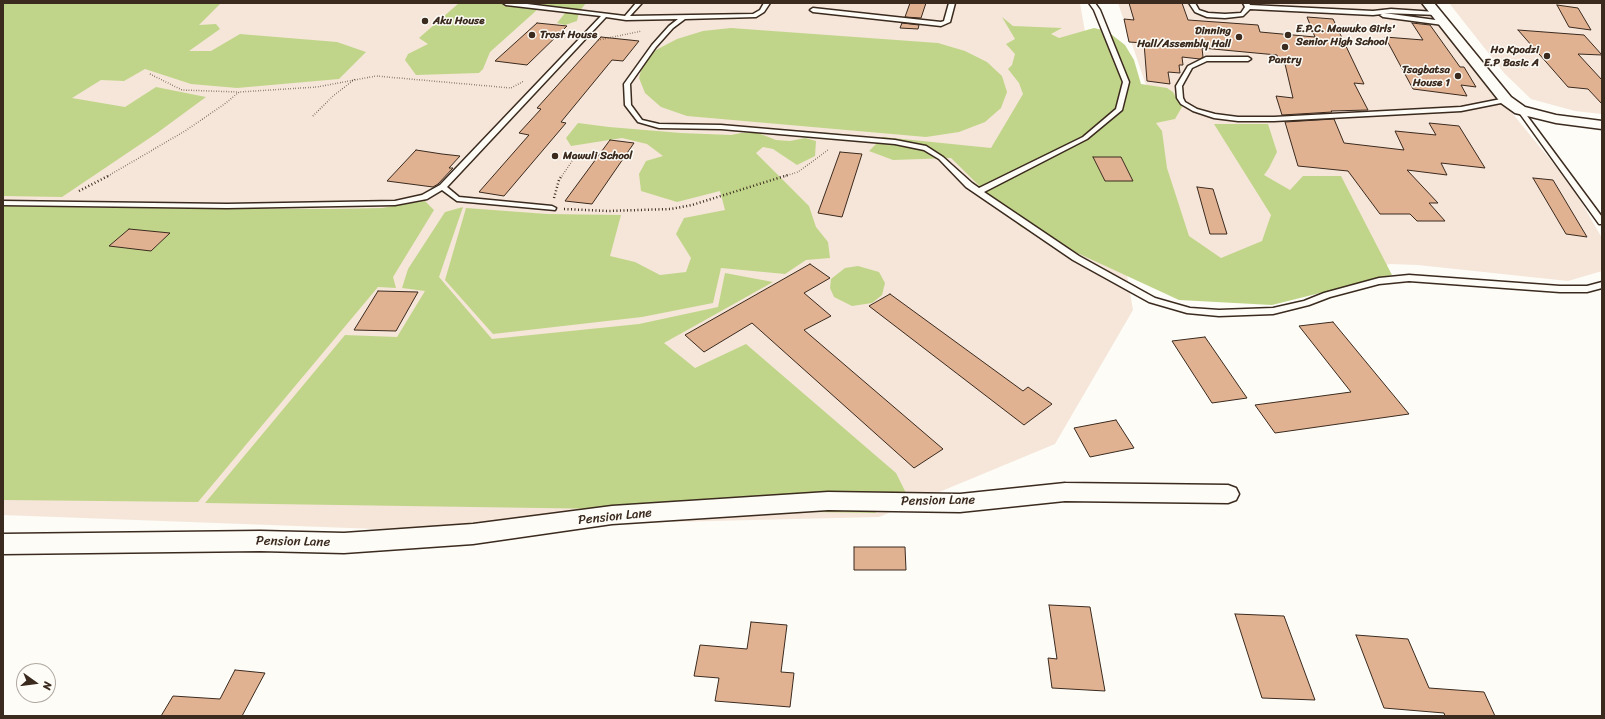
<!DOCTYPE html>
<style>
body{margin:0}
#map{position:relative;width:1605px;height:719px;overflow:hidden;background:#fdfcf7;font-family:Sriracha,sans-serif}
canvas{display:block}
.frame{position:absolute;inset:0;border:4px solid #3b2a1e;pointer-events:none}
.north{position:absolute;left:16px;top:663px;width:40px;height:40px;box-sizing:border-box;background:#fdfcf7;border:1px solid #afa8a0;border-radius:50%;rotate:104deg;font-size:11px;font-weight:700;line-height:16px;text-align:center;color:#3b2a1e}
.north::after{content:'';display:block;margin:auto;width:14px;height:18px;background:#3b2a1e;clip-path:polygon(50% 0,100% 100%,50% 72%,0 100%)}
</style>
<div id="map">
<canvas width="1605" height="719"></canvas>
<div class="frame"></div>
<div class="north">N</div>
</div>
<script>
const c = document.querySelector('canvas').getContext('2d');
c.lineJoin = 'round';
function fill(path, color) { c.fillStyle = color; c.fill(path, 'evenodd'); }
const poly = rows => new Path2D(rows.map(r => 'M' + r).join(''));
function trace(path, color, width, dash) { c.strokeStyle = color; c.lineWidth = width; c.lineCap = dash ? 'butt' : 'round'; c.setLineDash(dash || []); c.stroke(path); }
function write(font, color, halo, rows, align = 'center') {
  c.font = font + ' Sriracha,sans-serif'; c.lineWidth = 3; c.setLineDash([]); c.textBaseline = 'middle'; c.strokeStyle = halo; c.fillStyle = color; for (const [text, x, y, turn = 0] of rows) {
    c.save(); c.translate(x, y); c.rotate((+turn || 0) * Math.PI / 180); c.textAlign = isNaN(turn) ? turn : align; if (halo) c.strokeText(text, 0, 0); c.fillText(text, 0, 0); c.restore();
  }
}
fill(poly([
 [3,3,1080,3,1133,310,1055,444,879,517,377,529,3,515],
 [1118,3,1422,3,1562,174,1579,198,1602,238,1602,271,1568,281,1418,265,1390,264,1306,287,1252,275,1183,244,1150,97],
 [1449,3,1602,3,1602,114,1575,111,1531,99,1505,74]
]), '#f5e6d9');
fill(poly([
 [3,3,221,3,199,25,216,24,220,29,189,51,211,51,240,34,337,42,366,52,339,79,237,88,191,84,145,69,124,81,101,80,72,98,125,107,156,87,206,97,157,133,62,197,3,196],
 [459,3,586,3,579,12,577,21,565,25,557,23,566,12,538,9,490,52,483,69,479,73,416,75,405,60,408,54,428,44,419,38],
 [1002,17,1013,26,1062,28,1051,34,1059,38,1094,28,1107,31,1125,45,1134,60,1141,84,1167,88,1173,92,1182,107,1175,119,1156,123,1162,131,1167,168,1189,236,1221,258,1262,241,1271,215,1214,124,1268,124,1277,152,1269,168,1264,175,1290,190,1303,176,1341,176,1392,275,1272,305,1179,300,1021,227,951,158,893,160,869,151,883,137,991,148,1023,94,1019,83,1008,69,1012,65,1015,54,1006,44,1015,39],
 [731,28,938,43,965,51,987,62,1002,76,1007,92,1001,108,985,122,959,132,926,137,687,116,661,107,645,93,639,78,643,63,656,50,677,39,703,31],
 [578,123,609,127,681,133,731,135,741,133,758,133,776,140,790,141,805,138,816,141,815,156,797,165,773,149,763,147,756,153,809,206,816,227,828,242,830,258,806,260,785,274,721,268,713,303,642,317,493,334,445,280,466,208,547,214,621,215,610,256,635,262,660,275,686,272,691,258,676,234,684,218,725,210,720,191,677,202,641,191,639,174,646,161,663,156,647,144,622,138,571,146,566,138],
 [425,201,434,210,393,277,396,288,378,287,198,502,3,500,3,206,124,208,331,209,382,208],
 [463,207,439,277,492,339,639,324,718,307,725,273,773,282,664,343,695,368,746,344,896,473,906,493,875,513,205,503,345,335,397,337,425,291,402,288,408,269,445,212],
 [858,266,879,272,885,283,882,295,872,303,852,306,834,297,830,288,831,279,845,268]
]), '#c1d58a');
const building = poly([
 [910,3,926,3,921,18,905,17,910,3],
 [1129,3,1182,3,1188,20,1258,25,1260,32,1315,37,1307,17,1333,19,1364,84,1354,83,1368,110,1331,111,1332,112,1282,115,1276,96,1293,98,1285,64,1280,63,1277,55,1202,48,1203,57,1200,59,1182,57,1183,65,1179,65,1180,73,1168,72,1170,84,1147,81,1144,43,1129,42,1127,33,1124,19,1134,20,1129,3],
 [1557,5,1578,8,1591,30,1569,27,1557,5],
 [537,23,567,26,527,65,495,61,537,23],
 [902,23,919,25,918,29,900,28,902,23],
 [1412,23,1430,25,1460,67,1464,67,1476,87,1461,85,1467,96,1413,89,1385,37,1423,40,1412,23],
 [1518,30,1584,35,1602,55,1578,54,1602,80,1602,104,1588,89,1568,87,1518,30],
 [601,37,639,41,623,61,612,60,561,122,566,123,504,196,479,192,529,135,519,133,541,109,537,108,601,37],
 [1334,119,1344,143,1404,150,1395,131,1436,135,1429,123,1459,126,1485,168,1441,163,1447,175,1407,170,1438,203,1429,203,1445,221,1417,221,1410,214,1380,214,1348,171,1298,166,1285,122,1334,119],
 [610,140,634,143,592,204,565,201,610,140],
 [416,150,442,154,460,156,449,168,453,168,438,184,433,187,387,181,416,150],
 [840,152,862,154,842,217,818,213,840,152],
 [1093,157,1121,157,1133,181,1105,181,1093,157],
 [1533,178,1553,180,1587,237,1566,234,1533,178],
 [1197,187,1213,189,1227,234,1210,234,1197,187],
 [129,229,170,233,151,251,109,246,129,229],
 [810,264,830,278,804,293,831,316,804,330,943,449,914,468,752,323,704,352,685,335,810,264],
 [378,291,418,292,396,331,354,330,378,291],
 [890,294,1023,391,1028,387,1052,404,1024,425,869,306,890,294],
 [1333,322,1409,414,1275,433,1255,405,1351,392,1299,326,1333,322],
 [1205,337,1247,398,1212,403,1172,341,1205,337],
 [1116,420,1134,448,1090,457,1074,428,1116,420],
 [854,547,905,547,906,570,854,570,854,547],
 [1049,605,1090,607,1105,691,1052,688,1048,658,1057,659,1049,605],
 [1235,614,1284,616,1315,700,1262,698,1235,614],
 [751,622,787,625,781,672,794,673,790,707,715,701,719,678,694,676,700,645,747,649,751,622],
 [1356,635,1408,639,1429,688,1484,692,1495,716,1445,716,1444,713,1384,708,1356,635],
 [235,670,265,673,242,716,161,716,173,696,220,699,235,670]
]);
fill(building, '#e1b292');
trace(building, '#3b2a1e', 1);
const lane = poly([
 [503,3,519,3,625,16,636,3,642,3,630,16,753,14,760,10,764,3,770,3,764,12,756,17,685,19,673,28,656,47,630,84,631,105,642,120,659,124,721,125,895,140,926,146,943,157,972,183,979,188,1083,137,1116,109,1123,82,1094,10,1089,3,1095,3,1100,10,1129,82,1122,110,1087,139,984,192,1079,256,1155,298,1190,308,1219,310,1273,308,1304,301,1324,293,1379,278,1409,275,1560,286,1587,286,1602,282,1602,288,1587,292,1560,292,1409,281,1379,284,1330,297,1309,305,1273,314,1219,316,1187,313,1149,302,1073,260,966,187,939,159,924,150,895,144,721,129,659,128,638,122,625,105,624,84,652,45,669,26,678,19,626,20,606,17,447,187,459,197,552,206,556,208,555,210,457,201,442,190,427,199,395,205,227,208,3,205,3,201,227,204,395,201,422,195,440,185,601,16,506,5,503,3],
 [949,3,955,3,950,22,941,26,813,12,810,10,813,8,941,22,944,21,949,3],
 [1189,3,1195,3,1199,10,1208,13,1225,14,1241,13,1245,7,1243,3,1249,3,1250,5,1373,11,1391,9,1436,12,1438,13,1438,15,1384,13,1443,21,1446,23,1443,25,1383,17,1380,15,1382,14,1373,15,1250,9,1243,16,1225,18,1207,17,1195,12,1189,3],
 [1206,57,1248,57,1251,59,1248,61,1207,61,1192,68,1182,86,1183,98,1185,102,1197,109,1215,114,1238,117,1274,117,1461,107,1506,98,1509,100,1506,102,1461,111,1274,121,1238,121,1214,118,1193,111,1181,104,1177,98,1176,86,1188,66,1206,57],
 [1520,108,1522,109,1602,217,1602,224,1599,224,1518,111,1518,109,1520,108]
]);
const street = poly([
 [1422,3,1434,3,1511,97,1525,107,1556,115,1602,121,1602,129,1556,123,1515,113,1501,103,1422,3],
 [1065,483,1228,485,1236,488,1239,494,1236,500,1228,503,1065,501,960,512,828,510,612,524,473,544,344,553,260,551,3,554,3,534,260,531,344,533,473,524,612,506,828,492,960,494,1065,483]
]);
trace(lane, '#3b2a1e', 3);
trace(street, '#3b2a1e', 3);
trace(poly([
 [598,40,642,31],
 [150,74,182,90,238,92],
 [313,116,333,96,355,79],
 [108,176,185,131,226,103,239,92,317,87,376,76,511,88,524,81],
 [562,176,572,161],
 [785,176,798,172,828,150]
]), '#3b2a1e', 1.5, [0.5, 2]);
trace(poly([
 [79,191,110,175],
 [554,198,559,180,562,175],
 [564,209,608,211,671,209,692,205,788,175]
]), '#3b2a1e', 2.5, [1, 2.5]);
fill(lane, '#fdfcf7');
fill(street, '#fdfcf7');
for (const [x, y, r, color] of [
 [425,21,4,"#3b2a1e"],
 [532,35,4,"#3b2a1e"],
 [1288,35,4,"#3b2a1e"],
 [1239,37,4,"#3b2a1e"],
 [1285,47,4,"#3b2a1e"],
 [1547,56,4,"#3b2a1e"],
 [1458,76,4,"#3b2a1e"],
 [555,156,4,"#3b2a1e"]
]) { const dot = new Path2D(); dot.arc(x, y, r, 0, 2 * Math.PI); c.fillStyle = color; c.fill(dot); trace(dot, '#fdfcf7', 1.5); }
write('bold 11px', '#3b2a1e', '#fdfcf7', [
 ["Aku House",433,21],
 ["E.P.C. Mawuko Girls'",1296,29],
 ["Senior High School",1296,42],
 ["Dinning",1231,31,"right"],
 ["Hall/Assembly Hall",1231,44,"right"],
 ["Trost House",540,35],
 ["Ho Kpodzi",1539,50,"right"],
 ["E.P Basic A",1539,63,"right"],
 ["Pantry",1285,60,"center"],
 ["Tsagbatsa",1450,70,"right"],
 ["House 1",1450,83,"right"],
 ["Mawuli School",563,156]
], 'left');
write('13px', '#3b2a1e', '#fdfcf7', [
 ["Pension Lane",938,501,-1],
 ["Pension Lane",615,517,-6],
 ["Pension Lane",293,542,1]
]);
</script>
